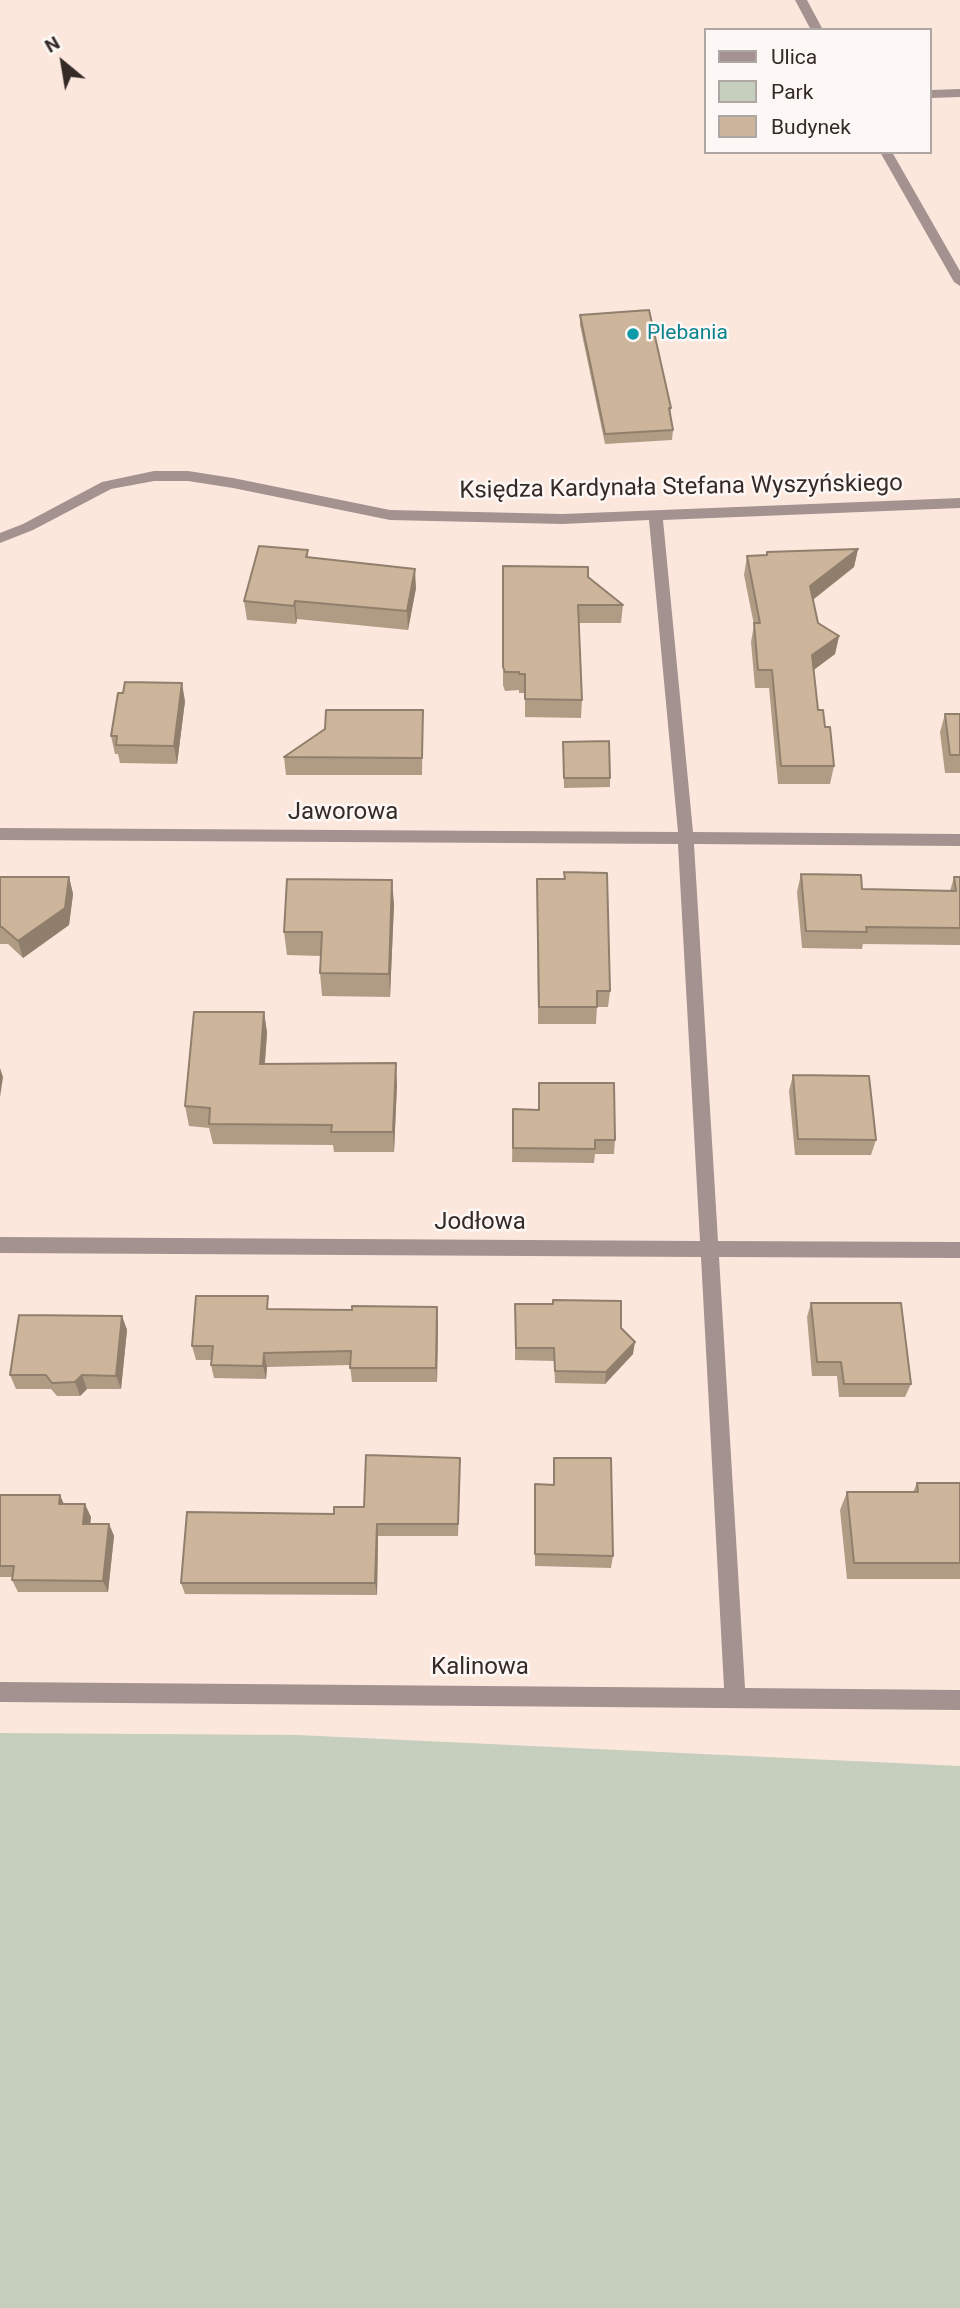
<!DOCTYPE html>
<meta charset="utf-8">
<style>
body{margin:0}
#map{position:relative;width:960px;height:2308px;overflow:hidden;background:#fce7dd;font-family:Roboto,sans-serif}
canvas{display:block}
.legend{position:absolute;left:704px;top:28px;width:228px;height:126px;box-sizing:border-box;background:#fdf8f5;border:2px solid #ada6a2;margin:0;padding:9px 12px;list-style:none;font-size:21px;color:#352b26}
.legend li{display:flex;align-items:center;gap:14px;height:35px}
.legend b{width:35px;border:2px solid #ada6a2}
.north{position:absolute;left:28px;top:28px;width:70px;height:70px;-webkit-text-stroke:5px #fdf8f5;paint-order:stroke;rotate:330deg;font-size:19px;font-weight:700;line-height:28px;text-align:center;color:#352b26}
.north::after{content:'';display:block;margin:auto;width:24px;height:32px;background:#352b26;clip-path:polygon(50% 0,100% 100%,50% 72%,0 100%)}
</style>
<div id="map">
<canvas width="960" height="2308"></canvas>
<ul class="legend">
<li><b style="height:9px;background:#a3928f"></b>Ulica</li>
<li><b style="height:19px;background:#c6cfbd"></b>Park</li>
<li><b style="height:19px;background:#cdb59b"></b>Budynek</li>
</ul>
<div class="north">N</div>
</div>
<script>
const c = document.querySelector('canvas').getContext('2d');
c.lineJoin = 'round';
function fill(path, color) { c.fillStyle = color; c.fill(path, 'evenodd'); }
const poly = rows => new Path2D(rows.map(r => 'M' + r).join(''));
function trace(path, color, width, dash) { c.strokeStyle = color; c.lineWidth = width; c.lineCap = dash ? 'butt' : 'round'; c.setLineDash(dash || []); c.stroke(path); }
function write(font, color, halo, rows, align = 'center') {
  c.font = font + ' Roboto,sans-serif'; c.lineWidth = 5; c.setLineDash([]); c.textBaseline = 'middle'; c.strokeStyle = halo; c.fillStyle = color; for (const [text, x, y, turn = 0] of rows) {
    c.save(); c.translate(x, y); c.rotate((+turn || 0) * Math.PI / 180); c.textAlign = isNaN(turn) ? turn : align; if (halo) c.strokeText(text, 0, 0); c.fillText(text, 0, 0); c.restore();
  }
}
fill(poly([
 [0,1733,298,1735,960,1766,960,2308,0,2308]
]), '#c6cfbd');
fill(poly([
 [795,0,807,0,823,30,811,30,795,0],
 [960,89,960,97,930,98,930,90,960,89],
 [880,152,892,152,960,271,960,286,954,282,880,152],
 [154,471,188,471,233,478,390,510,563,514,960,498,960,508,663,520,693,832,960,834,960,846,694,844,718,1241,960,1242,960,1258,719,1257,745,1688,960,1690,960,1710,0,1702,0,1682,724,1688,701,1257,0,1253,0,1237,700,1241,678,844,0,840,0,828,678,832,649,520,563,524,390,520,233,488,188,481,154,481,111,489,33,530,0,543,0,533,23,524,102,482,154,471]
]), '#a3928f');
fill(poly([
 [580,315,671,408,670,417,673,430,672,440,605,444,580,325],
 [858,549,854,567,813,600,818,623,839,636,835,654,814,670,818,710,825,727,834,766,830,784,778,784,769,688,755,688,751,642,754,625,744,575,747,556,766,555,767,552],
 [308,550,308,557,416,588,408,630,297,619,296,624,247,620,244,601],
 [503,566,623,605,621,623,579,623,582,700,581,718,525,717,525,693,519,693,519,690,505,691,503,685],
 [185,701,177,764,120,763,118,754,115,754,111,736],
 [423,710,422,775,286,775,284,757],
 [945,714,960,714,960,773,945,773,940,732],
 [563,742,610,778,610,787,564,788],
 [801,874,862,889,950,891,954,877,960,877,960,945,863,944,862,949,802,948,797,892],
 [0,877,69,877,73,894,69,925,23,958,8,944,0,944],
 [537,879,610,991,608,1007,597,1007,596,1024,538,1024],
 [394,904,390,997,322,996,320,973,321,956,287,955,284,932],
 [264,1012,267,1033,265,1064,397,1084,394,1152,334,1152,333,1145,213,1144,209,1128,189,1126,185,1106],
 [793,1075,876,1140,871,1155,795,1155,789,1091],
 [539,1083,615,1140,614,1154,595,1154,594,1163,512,1162,513,1109,539,1110],
 [811,1303,911,1384,905,1397,839,1397,837,1376,812,1376,807,1317],
 [515,1304,621,1328,633,1354,605,1384,555,1383,554,1361,515,1360],
 [270,1309,438,1321,437,1382,352,1382,350,1365,267,1367,266,1379,214,1378,211,1365,211,1360,196,1360,192,1346],
 [122,1316,127,1330,121,1389,87,1389,80,1396,57,1396,51,1389,16,1389,10,1375],
 [554,1458,613,1556,611,1568,535,1566,535,1484,553,1485],
 [460,1471,458,1536,378,1536,377,1595,185,1594,181,1583,334,1514,364,1507],
 [917,1483,960,1483,960,1579,847,1579,840,1510,847,1492,913,1492],
 [0,1495,60,1495,64,1504,91,1517,90,1524,109,1524,114,1536,108,1592,18,1592,12,1580,12,1577,0,1577]
]), '#b09c85');
fill(poly([
 [858,549,854,567,807,604,810,586],
 [415,569,416,588,408,630,407,611],
 [295,601,297,619,296,624,294,606],
 [839,636,835,654,809,673,812,655],
 [182,683,185,701,177,764,174,746],
 [69,877,73,894,69,925,23,958,18,941],
 [392,880,394,904,390,997,389,974],
 [264,1012,267,1033,263,1084,260,1064],
 [396,1063,397,1084,394,1152,393,1132],
 [0,1068,3,1077,0,1097],
 [437,1307,438,1321,437,1382,436,1368],
 [122,1316,127,1330,121,1389,116,1376],
 [635,1342,633,1354,605,1384,606,1372],
 [264,1353,267,1367,266,1379,263,1366],
 [82,1375,87,1389,80,1396,75,1382],
 [60,1495,65,1508,59,1504],
 [85,1504,91,1517,89,1536,83,1524],
 [109,1524,114,1536,108,1592,103,1581],
 [377,1524,378,1536,377,1595,375,1583]
]), '#907f6c');
const building = poly([
 [649,310,671,408,669,408,673,430,605,434,580,315,649,310],
 [259,546,308,550,306,557,415,569,407,611,295,601,294,606,244,601,259,546],
 [858,549,810,586,818,623,839,636,812,655,818,710,823,710,825,727,830,727,834,766,781,766,772,670,758,670,754,623,760,623,747,556,767,555,767,552,858,549],
 [503,566,588,567,588,577,623,605,578,605,582,700,525,699,525,674,519,674,519,672,505,672,503,667,503,566],
 [125,682,182,683,174,746,116,745,117,736,111,736,118,693,123,693,125,682],
 [326,710,423,710,422,758,284,757,325,729,326,710],
 [945,714,960,714,960,755,950,755,945,714],
 [609,741,610,778,564,778,563,742,609,741],
 [564,872,607,873,610,991,597,991,597,1007,539,1007,537,879,565,879,564,872],
 [801,874,861,875,862,889,956,891,954,877,960,877,960,928,866,927,867,932,806,931,801,874],
 [0,877,69,877,65,908,18,941,2,927,0,927,0,877],
 [287,879,392,880,389,974,320,973,322,932,284,932,287,879],
 [194,1012,264,1012,260,1064,396,1063,393,1132,331,1132,332,1125,209,1124,210,1108,185,1106,194,1012],
 [793,1075,869,1076,876,1140,798,1139,793,1075],
 [539,1083,614,1083,615,1140,595,1140,595,1149,513,1148,513,1109,539,1110,539,1083],
 [196,1296,268,1296,267,1309,352,1310,352,1306,437,1307,436,1368,350,1368,351,1351,264,1353,263,1366,211,1365,213,1346,192,1346,196,1296],
 [553,1300,621,1301,621,1328,635,1342,606,1372,555,1371,554,1348,516,1348,515,1304,553,1304,553,1300],
 [811,1303,901,1303,911,1384,844,1384,841,1362,817,1362,811,1303],
 [19,1315,122,1316,116,1376,82,1375,75,1382,52,1383,46,1375,10,1375,19,1315],
 [366,1455,460,1458,458,1524,377,1524,375,1583,181,1583,187,1512,334,1514,334,1507,364,1507,366,1455],
 [554,1458,611,1458,613,1556,535,1554,535,1484,554,1485,554,1458],
 [917,1483,960,1483,960,1563,854,1563,847,1492,918,1492,917,1483],
 [0,1495,60,1495,59,1504,85,1504,83,1524,109,1524,103,1581,12,1580,14,1566,0,1566,0,1495]
]);
fill(building, '#cdb59b');
trace(building, '#907f6c', 2);
for (const [x, y, r, color] of [
 [633,334,7,"#0f9aa8"]
]) { const dot = new Path2D(); dot.arc(x, y, r, 0, 2 * Math.PI); c.fillStyle = color; c.fill(dot); trace(dot, '#fdf8f5', 2.5); }
write('21px', '#0d838f', '#fdf8f5', [
 ["Plebania",647,334]
], 'left');
write('24px', '#352b26', '#fdf8f5', [
 ["Księdza Kardynała Stefana Wyszyńskiego",681,488,-1],
 ["Jaworowa",343,813],
 ["Jodłowa",480,1223],
 ["Kalinowa",480,1668]
]);
</script>
